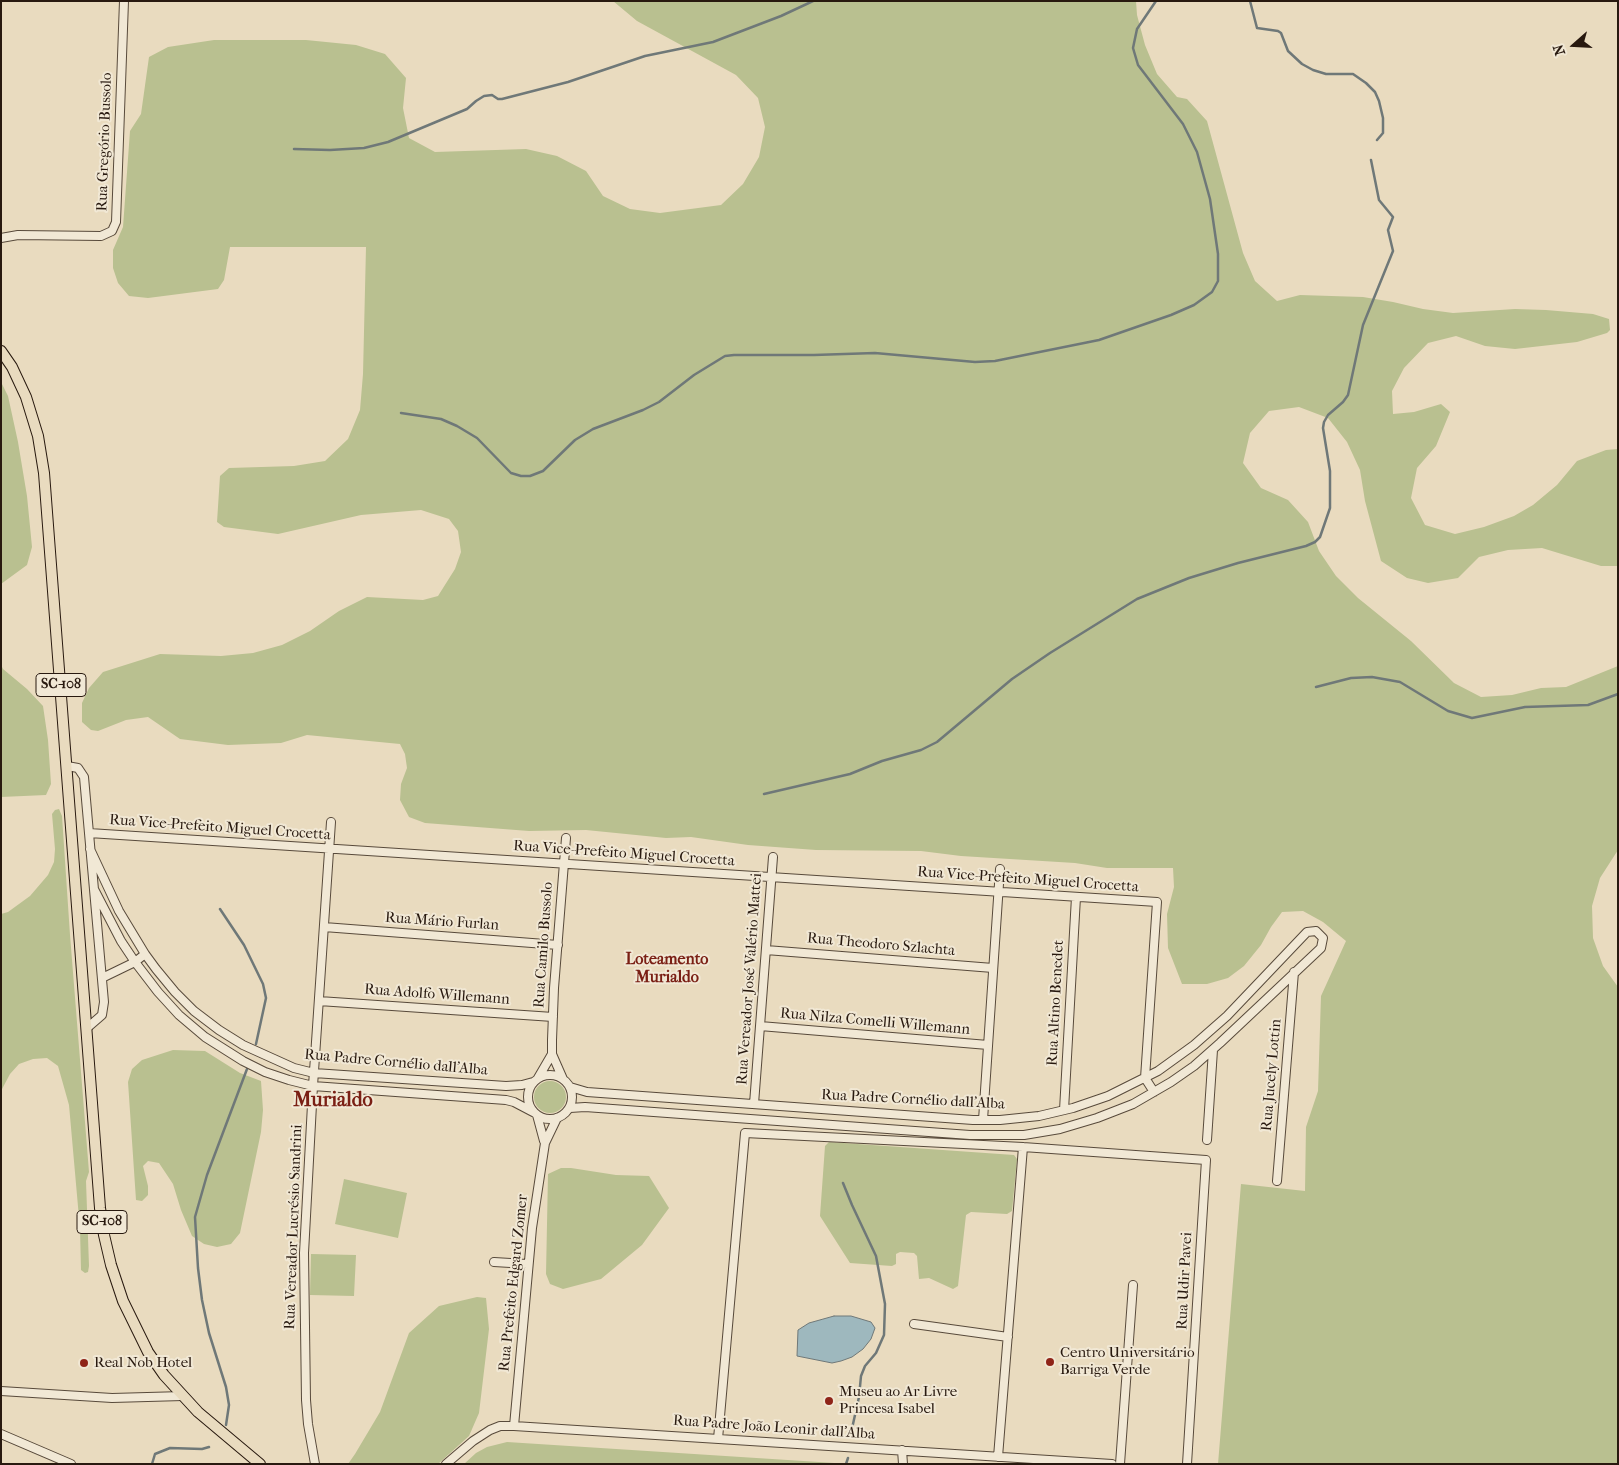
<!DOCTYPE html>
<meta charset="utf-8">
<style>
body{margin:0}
#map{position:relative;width:1619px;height:1465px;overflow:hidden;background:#e9dbbf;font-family:"IM FELL French Canon",serif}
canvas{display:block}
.frame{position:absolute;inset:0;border:2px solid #28190f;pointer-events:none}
.north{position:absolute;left:1549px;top:20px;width:50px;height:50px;-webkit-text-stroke:4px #f1e8d5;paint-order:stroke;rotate:251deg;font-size:14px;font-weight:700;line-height:20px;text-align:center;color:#28190f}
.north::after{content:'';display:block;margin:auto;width:18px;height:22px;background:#28190f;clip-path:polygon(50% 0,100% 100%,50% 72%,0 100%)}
</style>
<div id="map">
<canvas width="1619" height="1465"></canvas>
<div class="frame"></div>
<div class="north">N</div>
</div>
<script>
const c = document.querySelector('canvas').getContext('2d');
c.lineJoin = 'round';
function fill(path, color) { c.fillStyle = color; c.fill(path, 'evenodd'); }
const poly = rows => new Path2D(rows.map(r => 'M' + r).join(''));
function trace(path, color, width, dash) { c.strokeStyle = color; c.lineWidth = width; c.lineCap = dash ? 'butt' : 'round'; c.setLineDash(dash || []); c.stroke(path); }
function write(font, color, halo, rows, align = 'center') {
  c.font = font + ' "IM FELL French Canon",serif'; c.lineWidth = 4; c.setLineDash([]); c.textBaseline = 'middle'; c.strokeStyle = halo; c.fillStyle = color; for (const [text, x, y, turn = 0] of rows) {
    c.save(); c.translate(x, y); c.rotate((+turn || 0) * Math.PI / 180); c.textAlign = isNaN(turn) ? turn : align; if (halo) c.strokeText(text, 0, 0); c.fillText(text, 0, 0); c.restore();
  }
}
fill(poly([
 [613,1,1136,1,1137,15,1145,45,1157,74,1177,97,1187,99,1207,121,1243,253,1255,281,1277,301,1300,295,1363,297,1393,302,1423,309,1453,313,1515,309,1546,310,1593,314,1609,319,1610,330,1607,333,1577,342,1515,349,1485,346,1456,336,1428,343,1404,368,1392,391,1393,414,1414,412,1441,404,1450,412,1436,446,1417,468,1411,498,1425,525,1455,534,1484,527,1514,516,1533,505,1557,485,1577,461,1606,450,1618,449,1618,566,1601,566,1542,548,1508,550,1479,557,1458,578,1428,583,1407,578,1381,561,1365,501,1360,470,1347,442,1328,418,1299,407,1269,411,1250,433,1243,463,1261,488,1288,500,1308,522,1319,551,1336,576,1358,598,1411,641,1454,683,1481,697,1512,695,1541,688,1566,687,1618,666,1618,850,1600,878,1592,906,1593,938,1603,966,1618,987,1618,1464,1218,1464,1241,1184,1305,1191,1306,1127,1318,1091,1321,996,1346,941,1323,922,1303,911,1282,912,1271,927,1261,945,1244,966,1228,978,1207,984,1182,984,1168,948,1167,914,1174,887,1173,868,1107,868,1075,863,961,856,921,851,816,850,748,845,691,837,666,838,586,830,529,831,425,823,409,817,400,800,401,784,407,768,405,754,400,744,307,735,281,743,228,745,180,739,148,717,126,720,98,731,91,730,82,722,82,703,89,688,103,672,160,654,221,656,253,653,282,645,310,631,339,611,367,597,423,600,438,596,455,569,461,552,458,531,449,519,421,510,361,515,278,534,224,527,217,522,220,476,229,468,294,466,325,461,348,439,360,410,363,374,366,247,230,247,224,280,218,289,148,298,129,296,118,283,113,268,113,250,123,227,130,131,141,114,149,57,168,47,214,40,306,40,356,45,385,54,406,78,403,108,409,138,435,152,526,149,557,156,586,171,603,196,630,209,660,213,721,205,743,184,759,157,765,127,758,98,736,75,637,21],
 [1,382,8,396,18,442,27,496,32,547,27,565,1,584],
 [1,665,3,669,27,689,43,706,48,740,51,784,46,795,1,797],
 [59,809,62,816,70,935,89,1172,86,1181,89,1266,88,1272,85,1273,81,1270,80,1229,69,1105,58,1066,47,1058,33,1059,19,1064,10,1074,1,1091,1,914,8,912,30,896,48,875,54,862,55,849,52,814,55,810],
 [173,1050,205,1051,240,1073,261,1081,263,1110,261,1132,240,1233,231,1244,217,1247,204,1244,192,1236,181,1210,173,1184,159,1163,148,1161,143,1166,148,1186,148,1195,142,1201,136,1200,128,1082,132,1069,142,1060],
 '534 1097a16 16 0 1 1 32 0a16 16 0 1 1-32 0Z',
 [829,1142,1014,1155,1017,1159,1012,1211,1007,1214,971,1212,966,1215,958,1286,953,1289,929,1278,919,1279,917,1256,914,1253,900,1252,896,1254,896,1264,892,1266,850,1263,820,1216,825,1146],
 [561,1168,571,1168,616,1175,649,1176,669,1208,642,1245,601,1279,563,1289,550,1284,546,1274,548,1174],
 [344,1179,407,1193,398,1238,335,1224],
 [311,1254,356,1255,354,1296,310,1295],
 [477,1297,486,1298,489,1329,479,1413,469,1436,438,1464,348,1464,355,1454,380,1412,409,1333,439,1306],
 [507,1442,850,1464,464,1464,476,1453,487,1447]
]), '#b9c090');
const water = poly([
 [834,1316,851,1316,871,1322,875,1328,871,1339,863,1349,852,1357,841,1361,832,1363,797,1356,798,1330,809,1323,834,1316]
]);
fill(water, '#9eb8be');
trace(water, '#6f7878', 1);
trace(poly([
 [1250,1,1257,28,1278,31,1281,33,1288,51,1302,64,1313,70,1326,74,1353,74,1366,83,1375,92,1379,101,1383,118,1383,133,1377,140],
 [294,149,330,150,364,148,388,142,467,109,476,101,484,96,492,95,498,99,502,99,568,82,645,56,713,42,781,16,813,1],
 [401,413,441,419,457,426,477,438,511,473,521,476,530,476,543,471,575,440,593,429,643,410,659,402,694,375,725,356,734,355,814,355,875,353,975,362,995,361,1099,340,1171,315,1194,305,1212,292,1218,281,1218,254,1210,199,1197,152,1183,124,1138,65,1133,48,1137,29,1156,1],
 [1316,687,1351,678,1372,677,1400,682,1448,711,1472,718,1525,707,1588,705,1618,694],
 [764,794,850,774,882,761,921,750,937,742,1012,679,1050,653,1137,599,1189,578,1238,563,1306,546,1315,542,1320,537,1330,508,1330,471,1323,428,1324,422,1328,415,1343,402,1348,395,1363,325,1393,251,1388,230,1393,217,1379,200,1371,160],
 [220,909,244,945,263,984,266,998,256,1044],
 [843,1183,852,1205,876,1256,885,1304,884,1335,876,1353,865,1366,861,1376,859,1397,851,1433],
 [226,1425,229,1405,226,1387,209,1333,202,1300,198,1268,195,1217,207,1175,247,1069],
 [152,1464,155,1454,170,1448,202,1449,209,1447],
 [846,1464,848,1458]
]), '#6f7878', 2.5);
const minor = poly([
 [1,238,18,235,101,236,112,231,116,222,124,1],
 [67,766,78,768,84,777,104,1002,102,1015,87,1028],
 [89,833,1157,902,1145,1078,1154,1092],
 [90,849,119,911,145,954,156,969,175,992,194,1011,219,1030,243,1045,294,1068,314,1073,506,1086,522,1085,533,1082],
 [94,889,121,941,135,962,158,992,179,1015,205,1037,243,1061,265,1072,289,1080,313,1086,506,1100,514,1102,533,1112],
 [324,927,558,945],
 [766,950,993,968],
 [102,978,135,962,145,954],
 [319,1001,553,1017],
 [760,1026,988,1045],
 '528 1097a22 22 0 1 1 44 0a22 22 0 1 1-44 0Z',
 [538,1078,552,1054],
 [563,1079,552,1054,552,1040,554,988,566,838],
 [754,1104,773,857],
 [570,1108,585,1107,970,1135,1024,1135,1060,1129,1097,1118,1133,1104,1171,1082,1194,1066,1220,1043,1321,948,1323,938,1316,931,1307,932,1227,1016,1194,1045,1158,1071,1108,1096,1073,1108,1039,1116,1000,1120,973,1120,587,1092,570,1087],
 [1064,1110,1076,897],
 [537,1115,544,1141],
 [983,1120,1000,869],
 [1207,1140,1213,1050],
 [1277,1181,1294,972],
 [494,1262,527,1264],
 [914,1324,1008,1337],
 [1,1391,112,1398,183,1396],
 [514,1426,532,1228,545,1143,557,1118],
 [1,1434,71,1464],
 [718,1439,745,1133,1023,1147,1206,1160,1187,1464],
 [902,1450,903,1464],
 [998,1457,1023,1147],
 [315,1464,308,1424,306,1400,304,1253,313,1086,331,822],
 [446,1464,473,1441,490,1430,500,1426,514,1426,1112,1464],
 [1120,1464,1133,1285]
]);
const major = poly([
 [1,351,12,367,26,397,38,436,44,473,100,1208,104,1235,111,1265,123,1301,148,1352,164,1375,198,1412,260,1464]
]);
trace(minor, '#584a3b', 10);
trace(major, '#28190f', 12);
trace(minor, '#f1e8d5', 8);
trace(major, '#e9dbbf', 10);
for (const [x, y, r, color] of [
 [1050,1362,5,"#8f2418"],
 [84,1363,5,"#8f2418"],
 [829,1401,5,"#8f2418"]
]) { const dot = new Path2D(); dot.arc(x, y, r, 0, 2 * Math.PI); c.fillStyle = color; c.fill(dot); trace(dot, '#f1e8d5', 2); }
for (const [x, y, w] of [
 [61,685,50],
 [102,1222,50]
]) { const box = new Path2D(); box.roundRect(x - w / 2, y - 11.5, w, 23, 4); c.fillStyle = '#f1e8d5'; c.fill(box); trace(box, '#28190f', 1); }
write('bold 14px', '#28190f', null, [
 ["SC-108",61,685],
 ["SC-108",102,1222]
]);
write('15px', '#28190f', '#f1e8d5', [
 ["Rua Gregório Bussolo",105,142,-88],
 ["Rua Vice-Prefeito Miguel Crocetta",220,828,4],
 ["Rua Vice-Prefeito Miguel Crocetta",624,854,4],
 ["Rua Vice-Prefeito Miguel Crocetta",1028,880,4],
 ["Rua Mário Furlan",442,922,4],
 ["Rua Camilo Bussolo",544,945,-86],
 ["Rua Theodoro Szlachta",881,945,5],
 ["Rua Vereador José Valério Mattei",750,979,-86],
 ["Rua Adolfo Willemann",437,995,4],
 ["Rua Altino Benedet",1056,1003,-87],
 ["Rua Nilza Comelli Willemann",875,1022,5],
 ["Rua Padre Cornélio dall'Alba",396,1063,5],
 ["Rua Jucely Lottin",1272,1075,-85],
 ["Rua Padre Cornélio dall'Alba",913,1100,3],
 ["Rua Vereador Lucrésio Sandrini",294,1227,-88],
 ["Rua Udir Pavei",1185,1281,-87],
 ["Rua Prefeito Edgard Zomer",514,1283,-84],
 ["Rua Padre João Leonir dall'Alba",774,1428,4]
]);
write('15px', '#28190f', '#f1e8d5', [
 ["Centro Universitário",1060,1353],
 ["Barriga Verde",1060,1370],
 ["Real Nob Hotel",94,1363],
 ["Museu ao Ar Livre",839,1392],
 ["Princesa Isabel",839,1409]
], 'left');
write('bold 16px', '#7a1f14', '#f1e8d5', [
 ["Loteamento",667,960],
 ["Murialdo",667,978]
]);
write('bold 20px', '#7a1f14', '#f1e8d5', [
 ["Murialdo",333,1101]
]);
</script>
